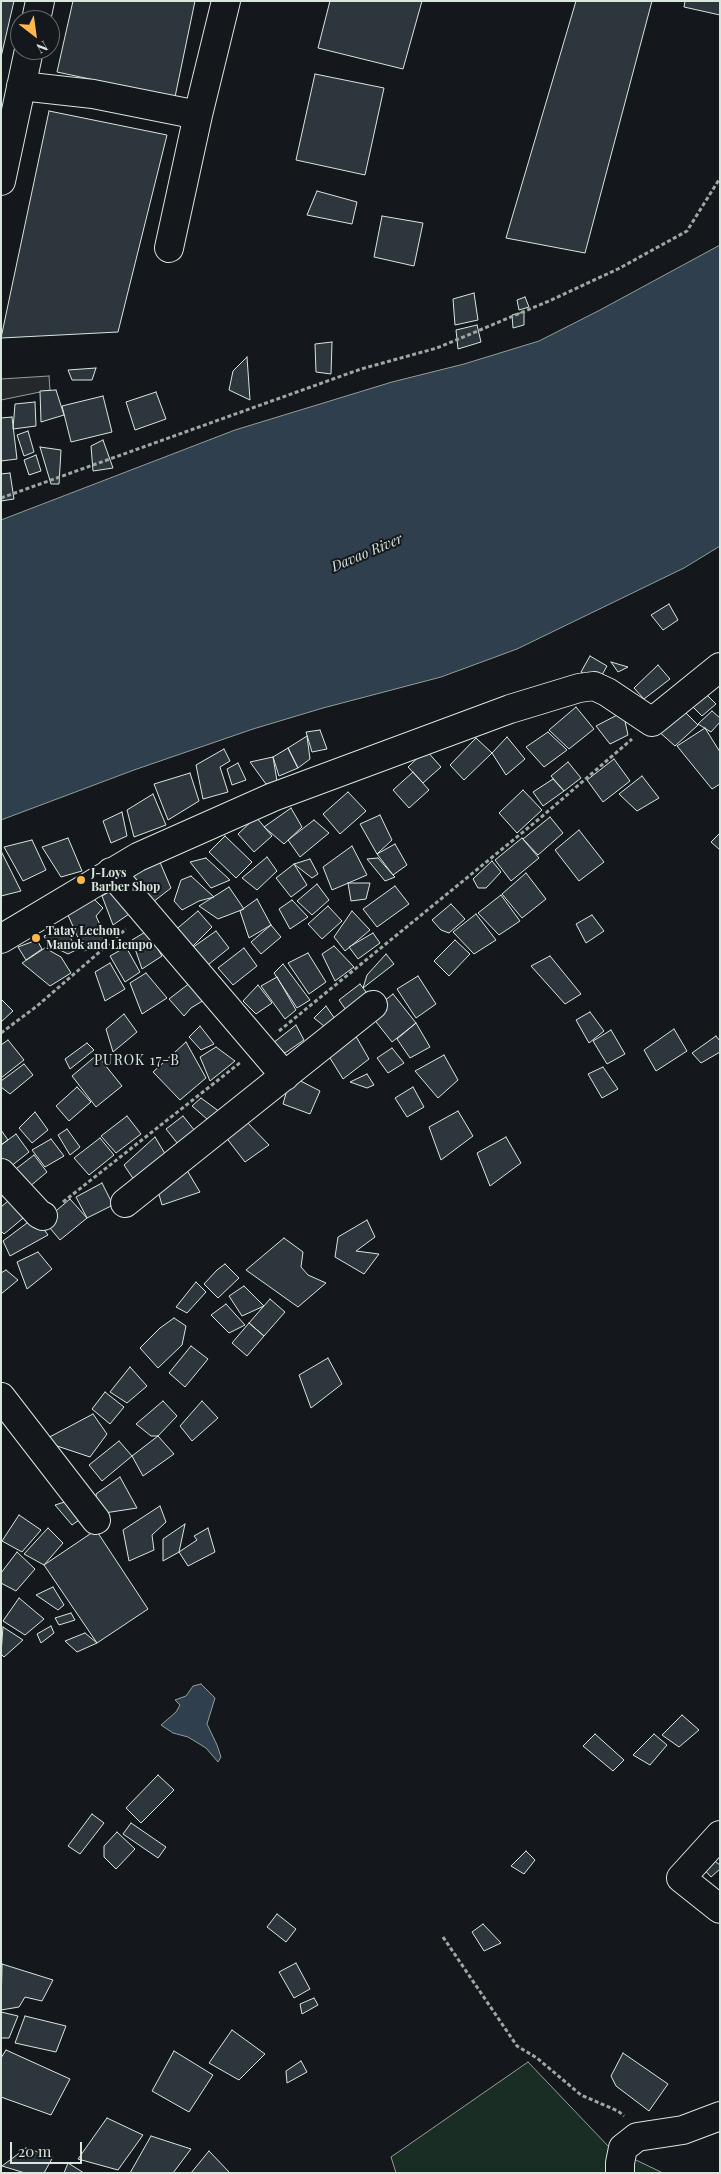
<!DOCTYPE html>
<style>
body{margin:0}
#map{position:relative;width:721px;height:2174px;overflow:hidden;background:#14181c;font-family:"Playfair Display",serif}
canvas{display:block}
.frame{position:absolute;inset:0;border:2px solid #d8e6dc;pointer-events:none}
.north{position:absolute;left:10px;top:10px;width:50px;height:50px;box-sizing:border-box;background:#14181c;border:1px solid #626a69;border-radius:50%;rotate:150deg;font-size:14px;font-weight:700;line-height:20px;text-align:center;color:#d8e6dc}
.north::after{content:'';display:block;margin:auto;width:18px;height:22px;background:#ffb74d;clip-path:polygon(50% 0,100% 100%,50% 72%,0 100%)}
.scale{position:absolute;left:10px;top:2142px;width:72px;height:22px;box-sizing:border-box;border:2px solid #d8e6dc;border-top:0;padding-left:6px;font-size:15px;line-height:18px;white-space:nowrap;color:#d8e6dc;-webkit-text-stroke:4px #14181c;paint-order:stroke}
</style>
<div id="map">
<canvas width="721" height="2174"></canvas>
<div class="frame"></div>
<div class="north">N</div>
<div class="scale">20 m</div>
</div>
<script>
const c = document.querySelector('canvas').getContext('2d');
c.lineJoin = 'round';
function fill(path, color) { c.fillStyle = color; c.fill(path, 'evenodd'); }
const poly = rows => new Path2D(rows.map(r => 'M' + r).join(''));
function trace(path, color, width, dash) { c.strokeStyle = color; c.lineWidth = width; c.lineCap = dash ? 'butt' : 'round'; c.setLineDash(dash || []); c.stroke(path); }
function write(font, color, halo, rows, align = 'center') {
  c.font = font + ' "Playfair Display",serif'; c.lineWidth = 4; c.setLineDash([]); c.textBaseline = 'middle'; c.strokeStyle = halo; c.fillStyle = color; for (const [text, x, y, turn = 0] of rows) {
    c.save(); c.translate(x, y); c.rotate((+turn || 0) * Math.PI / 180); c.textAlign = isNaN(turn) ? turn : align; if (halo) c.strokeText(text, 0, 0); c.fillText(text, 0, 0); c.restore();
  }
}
const green = poly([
 [528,2062,609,2147,663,2173,396,2173,391,2157,528,2062]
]);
fill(green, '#1a2d24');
trace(green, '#939e99', 1);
const parking = poly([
 [49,376,50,390,1,400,1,379,49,376]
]);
fill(parking, '#24282b');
trace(parking, '#939e99', 1);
const water = poly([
 [720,245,720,546,684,568,517,649,441,677,323,708,253,729,134,770,1,820,1,520,235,430,392,382,464,364,539,341,600,310,720,245],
 [201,1684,215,1698,207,1724,217,1745,221,1757,218,1762,206,1748,188,1737,173,1733,161,1725,176,1712,180,1705,175,1700,186,1696,193,1686,201,1684]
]);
fill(water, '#2f3f4d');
trace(water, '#939e99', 1);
const building = poly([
 [1,1,14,1,1,57,1,1],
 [73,1,195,1,175,97,57,72,73,1],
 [330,1,422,1,403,69,318,48,330,1],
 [576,1,652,1,585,253,506,238,576,1],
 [685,1,720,1,720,15,684,7,685,1],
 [315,74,384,88,365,175,296,160,315,74],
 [49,111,167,135,118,332,1,338,49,111],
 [317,191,357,202,352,224,307,215,317,191],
 [382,216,423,223,414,266,374,257,382,216],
 [474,293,478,320,455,325,453,299,474,293],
 [525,297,529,307,519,310,517,300,525,297],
 [524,312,524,325,513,328,512,315,524,312],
 [477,325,481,342,458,349,456,330,477,325],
 [332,342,331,374,316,372,315,344,332,342],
 [247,357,250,400,229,390,233,371,247,357],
 [96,368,92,380,72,380,68,370,96,368],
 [56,390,64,415,41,422,40,391,56,390],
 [156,392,166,419,135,430,126,402,156,392],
 [103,396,112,432,71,442,62,406,103,396],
 [35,402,36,426,13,429,15,404,35,402],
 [12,417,17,459,1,461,1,418,12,417],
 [28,431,34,452,24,456,17,435,28,431],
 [103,440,113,468,93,471,91,446,103,440],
 [40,447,61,450,59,484,51,484,40,447],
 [36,455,41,471,29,475,24,460,36,455],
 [10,473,14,499,1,501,1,474,10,473],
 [669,604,678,620,663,630,651,615,669,604],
 [590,656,607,666,598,682,581,672,590,656],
 [611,662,628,667,618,672,611,662],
 [658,665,670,679,644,699,634,688,658,665],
 [705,693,716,704,702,716,691,705,705,693],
 [576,707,594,729,569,749,549,730,576,707],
 [682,709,698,725,675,746,657,730,682,709],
 [712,711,720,718,720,722,711,732,698,724,712,711],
 [623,712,628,735,610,744,596,726,623,712],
 [705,728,720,752,720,784,712,789,677,746,705,728],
 [320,730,327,749,312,752,306,732,320,730],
 [548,732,567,750,544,767,526,747,548,732],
 [307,736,310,759,298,768,288,748,307,736],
 [507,737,525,759,506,775,492,753,507,737],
 [476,738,492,753,464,780,450,765,476,738],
 [288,748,298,768,279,776,273,757,288,748],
 [224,749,230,761,220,767,228,792,203,799,196,765,224,749],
 [426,750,441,767,423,783,408,767,426,750],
 [273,757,277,781,266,784,250,762,273,757],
 [614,759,630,781,603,802,587,780,614,759],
 [568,762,581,778,564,791,551,776,568,762],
 [238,763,246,780,232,785,227,769,238,763],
 [413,772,429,790,409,808,393,790,413,772],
 [190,773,199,801,168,820,154,784,190,773],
 [642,776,659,798,637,811,619,794,642,776],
 [553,779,564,791,543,806,533,792,553,779],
 [523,790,542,810,517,833,499,813,523,790],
 [348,792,366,811,340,834,323,814,348,792],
 [153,794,166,825,134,837,127,810,153,794],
 [291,808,302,827,284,844,264,827,291,808],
 [122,812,127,836,111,843,103,821,122,812],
 [380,815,392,840,377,854,360,824,380,815],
 [256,817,272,836,254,852,238,834,256,817],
 [550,817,563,833,538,855,523,839,550,817],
 [314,820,329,833,300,857,288,840,314,820],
 [579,830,604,862,579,881,555,850,579,830],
 [720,833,720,850,711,842,720,833],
 [225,836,252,862,236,878,209,852,225,836],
 [68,838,82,871,61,877,42,847,68,838],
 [522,838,539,858,511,881,495,860,522,838],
 [32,840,46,870,23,881,4,847,32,840],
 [395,844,407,865,393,875,377,854,395,844],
 [352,846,367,875,332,890,323,867,352,846],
 [1,851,21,891,1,896,1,851],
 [156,853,171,888,148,906,127,874,156,853],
 [267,857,277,871,257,890,242,878,267,857],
 [206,858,230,880,211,888,190,862,206,858],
 [378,858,393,875,395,877,385,881,367,859,378,858],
 [310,859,318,874,312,878,294,864,310,859],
 [492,861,501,872,486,888,478,888,473,879,492,861],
 [294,864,307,885,291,897,276,878,294,864],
 [526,873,546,899,522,918,502,894,526,873],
 [191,876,214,897,199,901,182,910,174,901,181,880,191,876],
 [348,883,370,883,366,899,351,901,348,883],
 [317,884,329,900,312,915,297,901,317,884],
 [395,886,409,904,377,927,363,909,395,886],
 [118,887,132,912,113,925,102,896,118,887],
 [229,887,244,909,218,919,199,906,229,887],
 [501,895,520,921,499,935,478,913,501,895],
 [94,899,103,908,96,916,107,940,84,951,67,913,94,899],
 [257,899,271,925,249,938,240,911,257,899],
 [292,900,308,917,290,929,279,909,292,900],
 [451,904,465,919,449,933,441,930,432,920,451,904],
 [328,906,342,921,322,939,308,924,328,906],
 [198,911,212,927,189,950,173,932,198,911],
 [352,911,370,930,345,951,334,937,352,911],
 [476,914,496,940,474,954,453,932,476,914],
 [592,915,604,931,586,943,576,924,592,915],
 [271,925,281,937,261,954,251,942,271,925],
 [64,929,78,949,68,954,48,944,44,936,64,929],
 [147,931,162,956,142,969,132,940,147,931],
 [216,931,229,948,204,968,189,950,216,931],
 [373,933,380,943,358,959,349,947,373,933],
 [37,940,42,949,26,960,18,947,37,940],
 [455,940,470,954,449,976,434,961,455,940],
 [334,946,354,967,335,981,322,954,334,946],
 [126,947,140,972,125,982,110,956,126,947],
 [45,948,61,957,71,973,50,986,22,963,45,948],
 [244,948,257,966,233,985,218,968,244,948],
 [308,953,326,982,309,994,288,963,308,953],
 [386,954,394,964,363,988,367,975,386,954],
 [550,956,581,994,565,1004,531,966,550,956],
 [110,963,125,989,105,1001,95,972,110,963],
 [283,964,310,1000,297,1008,274,973,283,964],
 [146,973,167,998,142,1014,130,983,146,973],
 [418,976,436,1004,416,1018,397,989,418,976],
 [277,977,296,1010,285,1019,261,986,277,977],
 [195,979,209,997,191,1008,184,1016,169,999,195,979],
 [360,984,373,1001,351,1017,339,1000,360,984],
 [258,985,272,1003,256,1014,243,1001,258,985],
 [393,994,416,1023,392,1042,369,1013,393,994],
 [1,999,13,1011,1,1022,1,999],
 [326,1006,335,1019,324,1026,314,1018,326,1006],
 [590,1012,604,1031,589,1043,576,1020,590,1012],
 [124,1014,137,1032,113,1052,106,1029,124,1014],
 [416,1023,430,1047,410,1058,397,1039,416,1023],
 [296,1025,304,1040,285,1053,273,1043,296,1025],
 [200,1026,214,1044,201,1050,189,1037,200,1026],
 [674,1029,687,1051,656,1071,644,1050,674,1029],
 [611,1030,625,1054,607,1064,593,1041,611,1030],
 [354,1033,369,1059,343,1079,325,1050,354,1033],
 [716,1036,720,1041,720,1052,701,1063,692,1053,716,1036],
 [8,1040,24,1060,1,1078,1,1045,8,1040],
 [186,1042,206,1078,180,1100,153,1072,186,1042],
 [87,1043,94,1050,70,1069,65,1059,87,1043],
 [216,1047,235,1061,210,1081,200,1057,216,1047],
 [392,1048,404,1063,388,1073,377,1058,392,1048],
 [97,1055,122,1086,96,1107,72,1076,97,1055],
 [444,1055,458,1080,438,1098,415,1071,444,1055],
 [24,1064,33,1075,10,1094,1,1087,1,1081,24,1064],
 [603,1067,618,1089,602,1098,588,1074,603,1067],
 [367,1074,374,1085,367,1088,350,1082,367,1074],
 [291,1076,320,1091,310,1114,283,1104,291,1076],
 [77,1087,91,1102,69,1121,56,1106,77,1087],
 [413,1087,424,1107,407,1117,395,1098,413,1087],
 [201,1098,220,1112,207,1119,192,1106,201,1098],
 [458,1111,473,1136,441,1160,429,1127,458,1111],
 [35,1112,48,1130,32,1143,19,1128,35,1112],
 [127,1116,141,1134,116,1153,101,1136,127,1116],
 [183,1116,199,1136,182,1149,166,1129,183,1116],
 [243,1118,269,1145,245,1162,225,1136,243,1118],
 [67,1129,80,1147,70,1155,58,1135,67,1129],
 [1,1130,8,1140,1,1145,1,1130],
 [16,1134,29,1152,5,1171,1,1167,1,1145,16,1134],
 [155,1137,170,1162,138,1186,124,1165,155,1137],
 [506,1137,521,1163,490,1186,477,1153,506,1137],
 [100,1138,114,1155,89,1175,74,1158,100,1138],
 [51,1139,64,1156,45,1167,32,1150,51,1139],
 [34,1155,47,1172,23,1192,8,1175,34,1155],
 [185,1167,200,1192,162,1205,156,1184,185,1167],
 [102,1183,113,1205,87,1218,76,1197,102,1183],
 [14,1196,28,1214,4,1234,1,1231,1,1207,14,1196],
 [70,1199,87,1218,60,1240,44,1221,70,1199],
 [35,1217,48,1235,10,1256,3,1241,35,1217],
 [367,1220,375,1237,356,1251,379,1254,364,1274,335,1257,338,1237,367,1220],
 [284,1238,303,1252,301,1267,308,1275,326,1283,298,1307,246,1270,284,1238],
 [38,1252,52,1269,27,1289,17,1262,38,1252],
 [225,1264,239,1278,218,1298,204,1284,217,1270,225,1264],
 [6,1270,18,1280,1,1294,1,1273,6,1270],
 [196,1282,206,1292,187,1313,176,1307,196,1282],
 [244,1286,264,1306,242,1316,229,1296,244,1286],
 [270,1299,285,1312,264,1336,249,1323,270,1299],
 [226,1304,245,1325,229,1333,211,1315,226,1304],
 [174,1318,186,1326,182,1345,158,1368,140,1348,160,1328,174,1318],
 [249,1323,264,1336,247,1356,232,1343,249,1323],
 [191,1346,208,1359,185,1387,169,1373,191,1346],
 [328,1358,342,1384,311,1408,299,1375,328,1358],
 [130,1367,147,1386,127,1403,110,1392,130,1367],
 [105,1392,124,1407,110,1424,92,1409,105,1392],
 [163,1401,177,1416,158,1436,151,1436,136,1424,163,1401],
 [202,1401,218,1418,192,1441,180,1426,202,1401],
 [93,1414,107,1434,90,1457,42,1441,93,1414],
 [158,1436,174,1454,143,1476,132,1456,158,1436],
 [119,1441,132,1456,102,1481,89,1465,119,1441],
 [120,1477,137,1508,98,1514,96,1494,120,1477],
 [71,1500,82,1518,72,1525,55,1505,71,1500],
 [160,1506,166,1522,152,1535,154,1550,129,1561,123,1530,160,1506],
 [19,1515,41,1530,22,1552,2,1541,19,1515],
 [185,1524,179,1552,163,1561,163,1539,185,1524],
 [48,1528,63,1543,44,1565,24,1554,48,1528],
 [208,1528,215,1552,188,1566,179,1552,197,1540,194,1536,208,1528],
 [96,1530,148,1609,97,1643,44,1565,96,1530],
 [17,1552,35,1569,16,1591,1,1583,1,1573,17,1552],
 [53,1587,64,1605,58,1610,36,1595,53,1587],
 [19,1598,44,1619,25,1635,3,1621,19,1598],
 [71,1613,75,1620,59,1625,55,1618,71,1613],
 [51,1626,54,1633,41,1643,37,1634,51,1626],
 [3,1627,23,1640,4,1657,1,1654,3,1627],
 [85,1633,97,1643,77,1652,65,1641,85,1633],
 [682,1715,699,1730,679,1747,662,1735,682,1715],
 [595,1734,624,1760,613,1771,583,1746,595,1734],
 [654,1734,667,1745,650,1765,633,1755,654,1734],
 [158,1775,174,1790,141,1823,126,1808,158,1775],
 [92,1814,104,1823,80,1854,68,1846,92,1814],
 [131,1823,166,1847,158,1858,123,1834,131,1823],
 [117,1832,135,1849,116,1869,104,1857,104,1846,117,1832],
 [526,1851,535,1860,524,1874,511,1866,526,1851],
 [712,1859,720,1865,720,1869,711,1877,702,1867,712,1859],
 [277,1914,296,1929,286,1942,267,1927,277,1914],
 [483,1924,501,1943,484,1951,472,1932,483,1924],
 [296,1963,310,1989,294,1998,279,1972,296,1963],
 [2,1964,53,1980,42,2001,25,1997,19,2007,1,2010,2,1964],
 [314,1998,318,2005,302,2014,300,2004,314,1998],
 [1,2012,18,2016,9,2038,1,2038,1,2012],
 [25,2016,66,2026,56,2052,15,2043,25,2016],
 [232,2030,265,2054,239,2080,209,2063,232,2030],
 [6,2050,70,2079,51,2115,1,2097,1,2058,6,2050],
 [174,2051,213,2075,189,2112,152,2091,174,2051],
 [623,2053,668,2084,649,2111,616,2086,611,2076,623,2053],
 [301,2061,307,2072,287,2083,286,2071,301,2061],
 [107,2118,143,2135,118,2170,78,2159,107,2118],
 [151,2136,191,2149,173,2173,130,2173,151,2136],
 [26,2148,53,2157,44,2173,25,2173,2,2166,26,2148],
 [209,2151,230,2173,191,2173,209,2151],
 [68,2163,84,2173,64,2173,68,2163]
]);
fill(building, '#2c363c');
trace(building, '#d8e6dc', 1);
const minor = poly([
 [36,20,40,1],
 [21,86,93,94,198,115],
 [1,181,29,50],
 [169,248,198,115,226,1],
 [111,872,285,1076],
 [1,939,138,857,273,797,510,709,579,688,594,686,607,692,652,722,720,667],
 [1,1173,39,1214,43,1216],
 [125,1203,373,1005],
 [1,1397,96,1520],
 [720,1835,681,1878,720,1909],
 [620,2173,620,2163,623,2148,637,2137,683,2130,720,2116]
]);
trace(minor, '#d8e6dc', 30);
trace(poly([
 [1,498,361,369,437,348,549,301,618,269,687,231,720,178],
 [279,1031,539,819,632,739],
 [1,1033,37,1006,126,929],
 [63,1202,241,1062],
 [443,1937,517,2046,537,2058,581,2095,618,2111,624,2116]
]), '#9da8a2', 3, [4, 2.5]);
trace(minor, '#14181c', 28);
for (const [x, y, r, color] of [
 [81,880,5,"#ffb74d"],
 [36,938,5,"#ffb74d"]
]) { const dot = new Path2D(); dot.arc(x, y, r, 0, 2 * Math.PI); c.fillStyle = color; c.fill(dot); trace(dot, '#14181c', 2); }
write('bold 12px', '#d8e6dc', '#14181c', [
 ["J-Loys",91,873],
 ["Barber Shop",91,887],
 ["Tatay Lechon",46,931],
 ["Manok and Liempo",46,945]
], 'left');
write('italic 14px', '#d8e6dc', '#14181c', [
 ["Davao River",367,553,-23]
]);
c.letterSpacing = '1px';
write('14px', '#d8e6dc', '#14181c', [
 ["PUROK 17-B",137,1061]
]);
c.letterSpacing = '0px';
</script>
